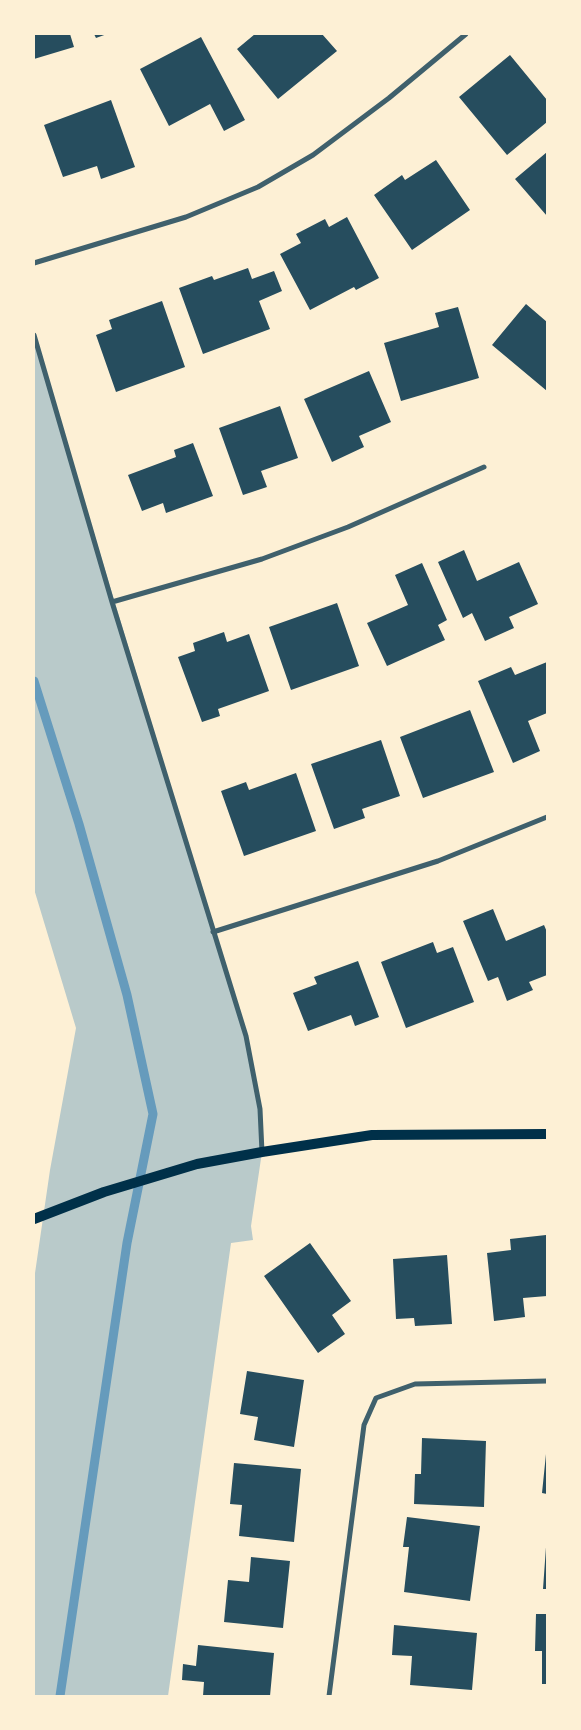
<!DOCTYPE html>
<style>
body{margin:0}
#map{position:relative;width:581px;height:1730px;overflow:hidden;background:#fdf0d5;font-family:"Exo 2",sans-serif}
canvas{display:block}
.frame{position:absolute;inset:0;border:35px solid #fdf0d5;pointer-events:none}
</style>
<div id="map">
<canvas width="581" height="1730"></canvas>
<div class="frame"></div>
</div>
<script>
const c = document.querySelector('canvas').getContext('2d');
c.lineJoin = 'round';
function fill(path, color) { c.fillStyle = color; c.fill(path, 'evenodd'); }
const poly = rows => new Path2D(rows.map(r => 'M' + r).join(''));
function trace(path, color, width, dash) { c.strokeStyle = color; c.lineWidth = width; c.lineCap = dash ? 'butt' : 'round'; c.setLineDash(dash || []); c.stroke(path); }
fill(poly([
 [34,335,246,1036,260,1109,262,1152,251,1226,253,1240,231,1243,168,1696,34,1696,34,1280,50,1170,76,1028,34,889]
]), '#b9caca');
trace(poly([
 [34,681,79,824,127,995,153,1114,127,1243,60,1696]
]), '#669bbc', 9);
fill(poly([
 [34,34,70,34,74,47,34,59],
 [94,34,107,34,96,38],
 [255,34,322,34,337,51,278,99,237,49],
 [201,37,245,120,224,131,210,104,169,126,140,69],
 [510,55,547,100,547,122,507,155,459,97],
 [111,100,135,167,101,179,97,166,63,177,44,125],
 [547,152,547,216,515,179],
 [436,160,470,210,412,250,374,195,402,175,405,180],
 [347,217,379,278,356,290,354,287,310,310,280,254,301,243,296,234,325,219,329,227],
 [248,268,252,279,274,271,282,291,259,301,270,329,203,354,179,288,212,276,214,280],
 [162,301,185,367,116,392,96,335,112,329,109,320],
 [526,304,547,322,547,391,492,345],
 [458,307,479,378,401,401,384,343,439,327,435,313],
 [369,371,391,422,359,436,364,447,332,462,304,399],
 [280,406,298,458,261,471,267,487,243,495,219,428],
 [193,443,213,496,166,513,163,503,142,511,128,475,176,457,174,450],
 [464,550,477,581,519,562,538,604,509,617,514,628,485,641,472,613,463,618,438,562],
 [422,563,447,620,438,625,445,640,387,666,367,623,408,605,395,575],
 [337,603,359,666,291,690,269,627],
 [224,632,227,642,249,634,269,691,218,709,220,716,202,722,178,657,195,651,193,643],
 [547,662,547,713,528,721,540,751,513,763,478,681,511,667,515,675],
 [470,710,494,772,423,798,400,737],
 [381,740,400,796,362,809,365,818,334,829,311,764],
 [296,773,316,831,244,856,221,791,246,782,249,790],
 [493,909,506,941,544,925,547,932,547,975,529,982,533,990,507,1001,498,977,488,981,463,921],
 [433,942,437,953,453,947,474,1002,406,1028,381,962],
 [358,961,379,1017,355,1026,351,1015,308,1031,293,993,317,984,314,977],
 [546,1235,547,1296,523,1298,525,1317,494,1321,487,1253,511,1250,510,1239],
 [310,1243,351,1301,332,1315,345,1334,318,1353,264,1276],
 [447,1255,452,1324,415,1326,414,1318,396,1319,393,1259],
 [247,1371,304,1380,294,1447,254,1440,258,1417,240,1414],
 [422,1438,486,1441,484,1507,414,1504,415,1474,421,1474],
 [546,1454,547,1454,547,1494,542,1493],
 [234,1463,301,1469,294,1542,239,1536,242,1505,230,1504],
 [407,1517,480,1526,470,1601,404,1592,409,1547,403,1547],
 [546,1547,547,1547,547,1589,543,1589],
 [251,1557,290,1561,283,1628,224,1622,228,1580,249,1582],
 [536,1614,547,1614,547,1684,542,1684,542,1651,535,1651],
 [394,1625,477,1633,472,1690,410,1685,412,1656,392,1655],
 [198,1645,274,1653,270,1696,203,1696,204,1682,182,1680,183,1664,196,1666]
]), '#264d5e');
trace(poly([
 [34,263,186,217,258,187,313,155,389,98,466,34],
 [34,335,112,602,246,1036,260,1109,262,1152],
 [112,602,262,559,348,527,484,467],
 [213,932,438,861,547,817],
 [329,1696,364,1425,376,1398,415,1384,547,1381]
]), '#3f606c', 5);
trace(poly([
 [34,1219,104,1192,197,1164,262,1152,372,1135,547,1134]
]), '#003049', 10);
</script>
